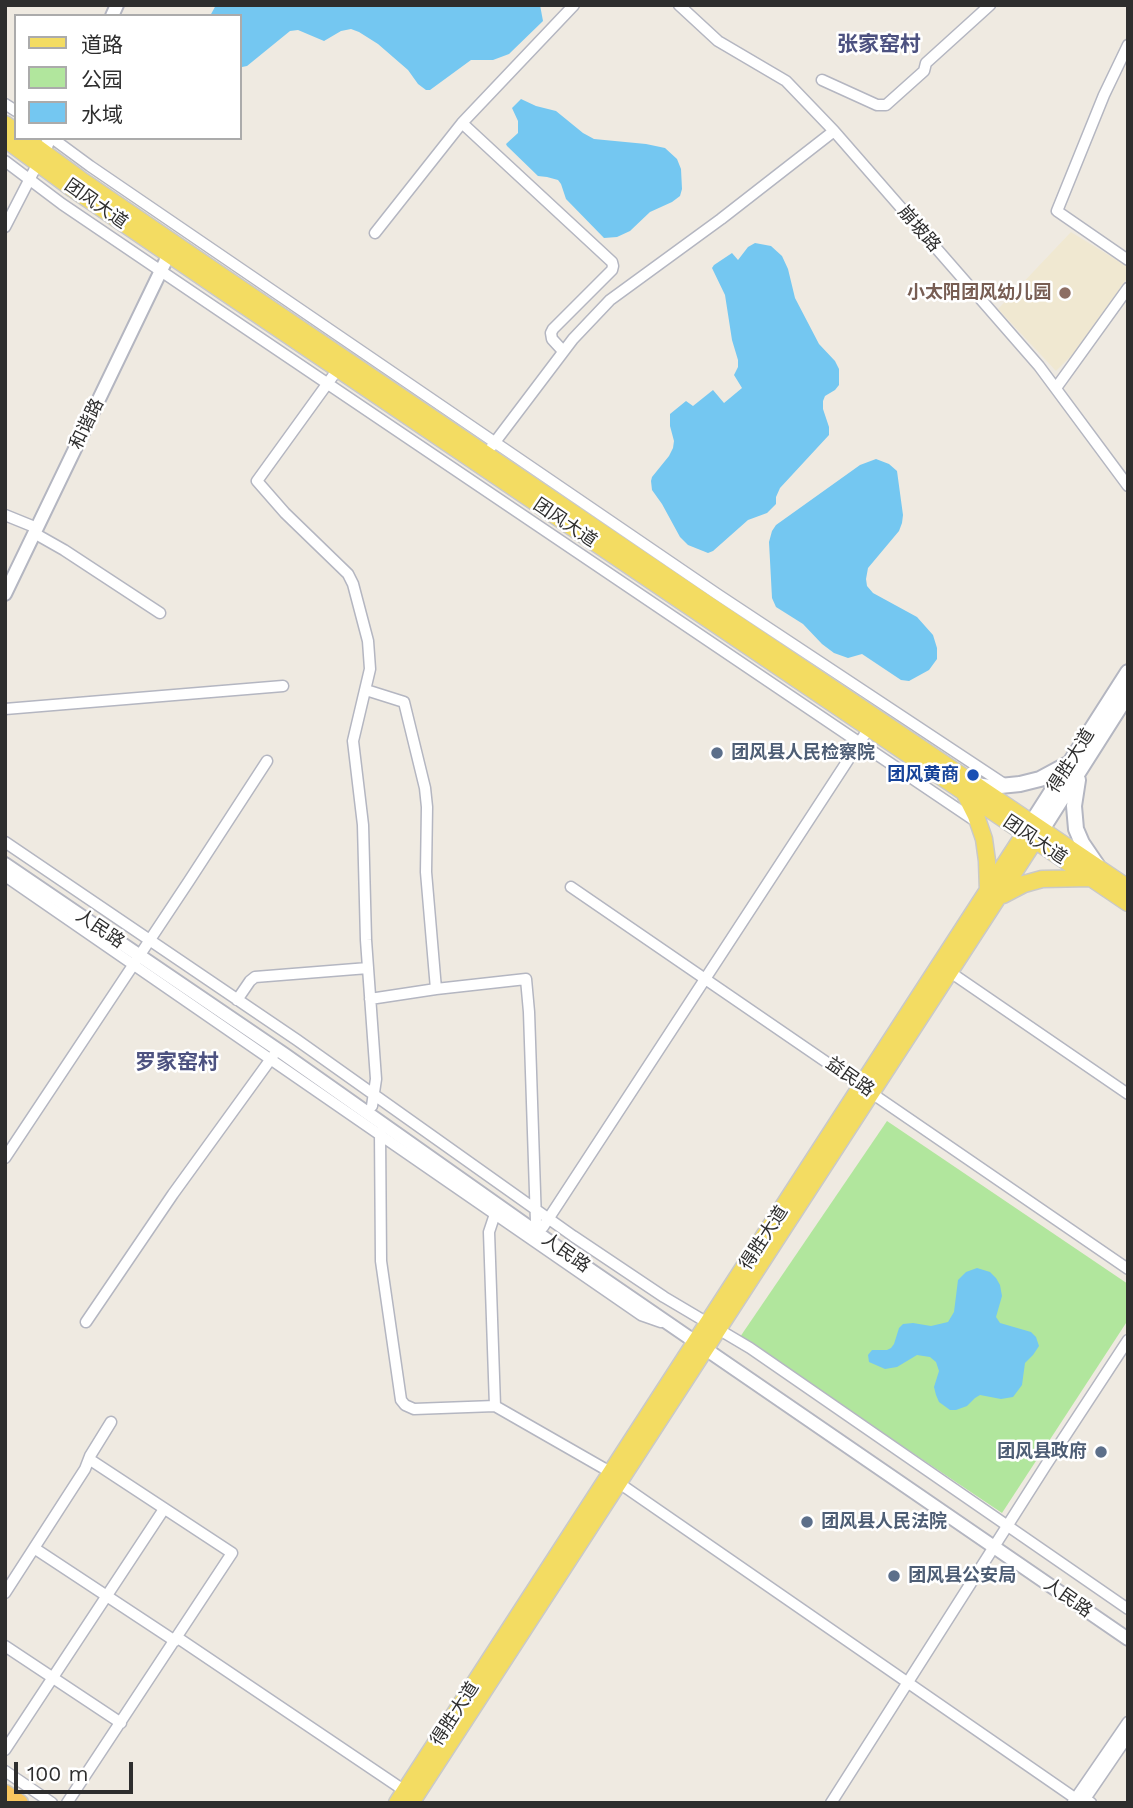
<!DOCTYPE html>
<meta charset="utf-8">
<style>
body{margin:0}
#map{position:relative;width:1133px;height:1808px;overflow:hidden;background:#efeae1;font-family:"Work Sans","Noto Sans SC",sans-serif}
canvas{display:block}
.frame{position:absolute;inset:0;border:7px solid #2e2e2e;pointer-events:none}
.legend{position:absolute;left:14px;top:14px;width:228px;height:126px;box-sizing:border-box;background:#fff;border:2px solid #ababab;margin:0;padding:9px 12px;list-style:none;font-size:21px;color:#2e2e2e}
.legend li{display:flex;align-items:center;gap:14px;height:35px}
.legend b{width:35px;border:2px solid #ababab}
.scale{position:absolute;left:14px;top:1762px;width:119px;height:32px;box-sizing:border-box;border:4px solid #2e2e2e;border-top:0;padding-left:9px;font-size:21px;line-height:24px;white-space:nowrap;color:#2e2e2e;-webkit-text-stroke:5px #fff;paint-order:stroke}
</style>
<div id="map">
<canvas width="1133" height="1808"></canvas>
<div class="frame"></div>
<ul class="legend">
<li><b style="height:9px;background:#f3dc62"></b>道路</li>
<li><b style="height:19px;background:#b1e69d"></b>公园</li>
<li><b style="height:19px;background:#74c7f1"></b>水域</li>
</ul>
<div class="scale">100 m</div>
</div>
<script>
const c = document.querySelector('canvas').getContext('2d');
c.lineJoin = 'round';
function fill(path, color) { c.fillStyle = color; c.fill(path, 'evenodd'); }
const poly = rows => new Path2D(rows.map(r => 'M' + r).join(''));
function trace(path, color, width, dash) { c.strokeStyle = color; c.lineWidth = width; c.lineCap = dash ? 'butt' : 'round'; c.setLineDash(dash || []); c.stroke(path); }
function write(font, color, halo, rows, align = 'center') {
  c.font = font + ' "Work Sans","Noto Sans SC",sans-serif'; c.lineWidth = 5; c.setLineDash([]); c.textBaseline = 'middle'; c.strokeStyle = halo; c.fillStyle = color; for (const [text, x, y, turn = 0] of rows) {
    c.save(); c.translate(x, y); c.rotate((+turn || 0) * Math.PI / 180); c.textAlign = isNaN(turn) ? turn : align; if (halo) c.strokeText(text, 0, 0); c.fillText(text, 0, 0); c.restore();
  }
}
fill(poly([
 [1071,232,1128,267,1128,277,1075,352,1056,371,998,309]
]), '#f0e8d1');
fill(poly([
 [887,1121,1128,1284,1128,1320,1002,1513,740,1337]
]), '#b1e69d');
fill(poly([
 [216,5,540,5,543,21,509,54,493,60,471,60,430,90,426,90,418,84,408,70,378,44,359,32,351,29,341,31,324,41,298,30,290,31,247,66,242,67,240,66,240,16,210,16],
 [521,99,536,106,556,111,583,133,594,139,646,144,665,148,677,159,681,169,682,189,680,196,672,202,650,212,630,231,617,237,604,238,566,199,561,184,558,180,547,177,538,176,507,146,506,144,518,133,518,121,512,108],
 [755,243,771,246,782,256,788,269,795,298,819,344,835,361,839,369,839,385,835,390,825,396,823,401,823,409,829,427,829,435,780,488,776,497,776,504,767,513,748,520,713,551,708,553,688,545,680,537,662,504,652,490,651,481,652,477,669,456,673,448,674,441,670,426,670,414,686,401,693,406,713,390,724,403,742,388,734,375,738,367,738,360,732,340,725,295,712,268,714,265,732,253,738,260,748,247],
 [876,459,889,464,897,471,903,515,902,523,899,531,868,568,866,579,867,586,873,593,917,617,933,635,937,648,937,659,929,670,909,681,901,680,862,654,848,658,834,653,822,644,803,624,776,607,772,598,769,542,772,531,776,525,860,465],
 [977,1268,990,1272,996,1278,1000,1285,1002,1296,996,1317,1000,1323,1031,1332,1036,1337,1039,1346,1033,1355,1025,1363,1022,1385,1013,1397,1001,1399,980,1395,975,1398,967,1406,956,1410,950,1410,939,1402,936,1395,934,1387,939,1371,936,1362,930,1357,917,1355,897,1367,885,1369,869,1362,868,1355,872,1350,887,1350,891,1348,894,1344,899,1328,903,1324,913,1323,931,1326,948,1322,954,1312,958,1280,966,1272]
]), '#74c7f1');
const minor = poly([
 [679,5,718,41,786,81,834,131,1039,366,1128,486],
 [1128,45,1104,95,1057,211,1128,260],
 [822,80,877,105,886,105,924,71,926,63,990,5],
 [5,104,16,111],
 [462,123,612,262,613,266,612,270,553,329,551,333,552,339,563,351],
 [52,138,90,166,717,594,1007,786],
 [5,161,62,204,217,309,977,822],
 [5,227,40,159],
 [375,233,462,123,574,5],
 [338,369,257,481,285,513,348,574,353,584,368,641,370,669,353,741,363,825,366,940,376,1079,372,1106],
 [1056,388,1128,288],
 [492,446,573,339,610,300,721,219,834,131],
 [5,515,37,528],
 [34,533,64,550,160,613],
 [366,690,404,702,425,788,427,807,426,872,436,989],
 [5,709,283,686],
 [5,842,297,1040,573,1236,664,1297,750,1348,1128,1609],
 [5,876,641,1315,661,1322],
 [571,887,1128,1269],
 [950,972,1128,1094],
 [370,999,436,989,526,979,529,1012,536,1222],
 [237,1000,250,981,255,977,368,968],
 [380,1132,381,1261,401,1400,405,1405,414,1409,495,1406],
 [5,1158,189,881,267,761],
 [495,1214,489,1232,495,1406,612,1473],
 [543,1227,869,728],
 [86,1322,173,1194,273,1056],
 [619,1483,1082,1803],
 [34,1548,175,1641],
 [5,1593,85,1469,90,1456,111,1422],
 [178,1638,405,1791],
 [5,1646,121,1723],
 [5,1750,164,1509],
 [5,1771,52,1803],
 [1073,1802,1128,1722],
 [67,1803,232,1553,89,1459],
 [831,1803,1046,1465,1128,1340],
 [1091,1803,1085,1799,1128,1736]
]);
const tertiary = poly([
 [112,16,117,5],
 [43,152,50,138],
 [5,594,169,254],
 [5,864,284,1054,560,1249,1128,1639]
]);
const secondary = poly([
 [1078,780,1074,806,1076,829,1082,843,1097,865],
 [975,785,990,787,1020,784,1040,779,1066,765],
 [1027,830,1128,672],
 [1036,839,1128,694]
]);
const primary = poly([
 [5,124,16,132],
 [24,138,80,179,234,284,1128,888],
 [5,139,73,189,227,294,1128,903],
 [965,794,976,816,984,839,987,861,988,891],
 [1003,895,1024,884,1042,879,1091,878],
 [397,1803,1025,833],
 [411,1803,1035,840]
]);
const trunk = poly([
 [5,1793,20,1803]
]);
trace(minor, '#b4b6c1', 13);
trace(tertiary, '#b4b6c1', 16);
trace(secondary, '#b4b6c1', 18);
trace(primary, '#c9c9c9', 19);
trace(trunk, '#c9c9c9', 19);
trace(minor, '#fff', 10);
trace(tertiary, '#fff', 12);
trace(secondary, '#fff', 14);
trace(primary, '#f3dc62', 16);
trace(trunk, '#f9c65f', 16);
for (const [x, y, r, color] of [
 [1065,293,7,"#8d6e63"],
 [717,753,7,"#5c6f8a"],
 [973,775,7,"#1a4fb4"],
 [1101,1452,7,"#5c6f8a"],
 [807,1522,7,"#5c6f8a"],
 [894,1576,7,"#5c6f8a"]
]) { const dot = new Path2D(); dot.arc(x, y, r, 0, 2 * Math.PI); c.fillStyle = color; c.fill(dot); trace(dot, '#fff', 2.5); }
write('18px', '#2e2e2e', '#fff', [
 ["团风大道",96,204,35],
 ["崩坡路",919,229,49],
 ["和谐路",87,424,-64],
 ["团风大道",565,523,34],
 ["得胜大道",1071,761,-58],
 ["团风大道",1035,840,34],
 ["人民路",100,929,34],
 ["益民路",850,1077,35],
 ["得胜大道",764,1238,-57],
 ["人民路",566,1253,35],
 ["人民路",1068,1598,35],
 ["得胜大道",455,1714,-57]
]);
write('bold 18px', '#785e54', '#fff', [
 ["小太阳团风幼儿园",1051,293]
], 'right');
write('bold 18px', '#4e5e75', '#fff', [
 ["团风县人民检察院",731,753],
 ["团风县政府",1087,1452,"right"],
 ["团风县人民法院",821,1522],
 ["团风县公安局",908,1576]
], 'left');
write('bold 18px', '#164399', '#fff', [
 ["团风黄商",959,775]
], 'right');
write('bold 21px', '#4d5280', '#fff', [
 ["张家窑村",879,45],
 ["罗家窑村",177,1063]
]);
</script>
